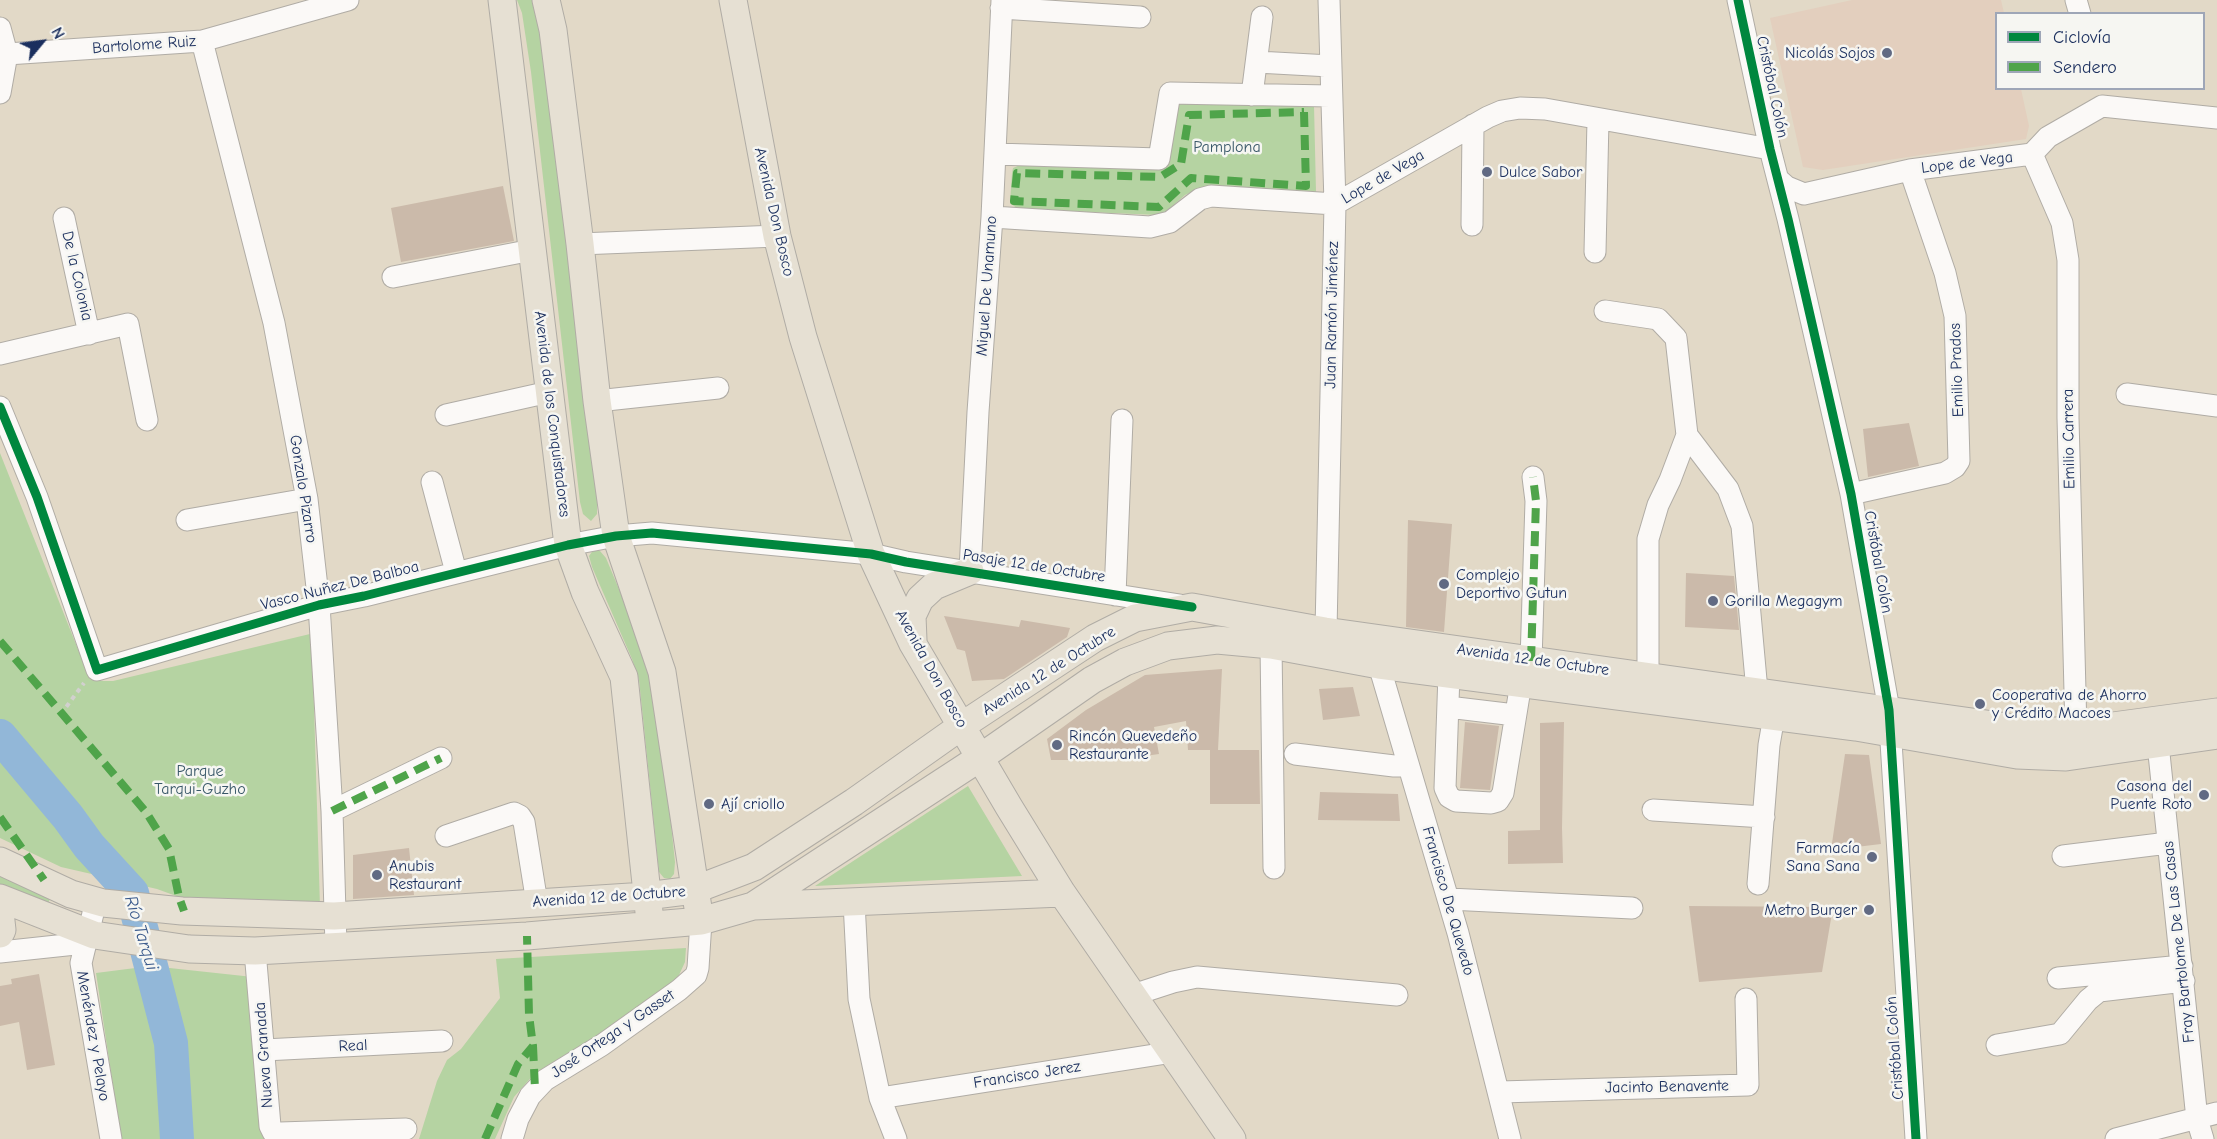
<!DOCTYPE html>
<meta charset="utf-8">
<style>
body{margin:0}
#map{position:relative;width:2217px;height:1139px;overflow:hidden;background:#e2d9c7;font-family:"Comic Neue",sans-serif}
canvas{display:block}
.legend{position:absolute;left:1995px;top:12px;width:210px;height:78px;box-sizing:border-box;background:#f6f6f2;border:2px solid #9ea6b7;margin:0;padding:8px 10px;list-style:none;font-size:18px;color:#1b2f5e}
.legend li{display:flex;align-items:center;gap:12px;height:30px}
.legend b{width:30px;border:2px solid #9ea6b7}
.north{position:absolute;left:12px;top:12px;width:60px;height:60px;-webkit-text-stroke:4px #f6f6f2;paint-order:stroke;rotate:61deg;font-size:16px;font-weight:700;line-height:24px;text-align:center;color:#1b2f5e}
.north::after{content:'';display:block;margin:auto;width:21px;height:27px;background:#1b2f5e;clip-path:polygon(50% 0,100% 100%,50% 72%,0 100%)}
</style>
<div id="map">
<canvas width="2217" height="1139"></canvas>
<ul class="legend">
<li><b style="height:8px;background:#00873e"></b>Ciclovía</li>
<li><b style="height:8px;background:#4fa44a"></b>Sendero</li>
</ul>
<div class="north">N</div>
</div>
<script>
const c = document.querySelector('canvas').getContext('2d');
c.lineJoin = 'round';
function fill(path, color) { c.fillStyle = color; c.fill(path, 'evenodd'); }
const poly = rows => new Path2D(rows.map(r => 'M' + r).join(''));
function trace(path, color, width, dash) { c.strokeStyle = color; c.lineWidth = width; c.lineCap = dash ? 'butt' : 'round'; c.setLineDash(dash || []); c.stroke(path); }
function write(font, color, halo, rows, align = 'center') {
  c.font = font + ' "Comic Neue",sans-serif'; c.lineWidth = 5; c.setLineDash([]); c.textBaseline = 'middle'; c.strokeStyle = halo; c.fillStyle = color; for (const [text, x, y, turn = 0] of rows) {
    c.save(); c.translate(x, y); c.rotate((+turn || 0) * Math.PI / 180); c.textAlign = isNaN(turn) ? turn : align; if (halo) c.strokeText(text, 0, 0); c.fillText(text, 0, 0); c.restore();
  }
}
fill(poly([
 [1852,0,2001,0,2004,13,1996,14,1996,88,2021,89,2029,126,2026,139,1823,170,1803,167,1770,18]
]), '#e3cfbe');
fill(poly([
 [517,0,533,0,541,32,597,499,597,514,591,521,583,514,580,502,531,72,522,13],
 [1176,102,1314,105,1316,192,1196,190,1185,195,1168,210,1158,215,1018,209,1010,203,1012,173,1013,168,1020,165,1157,168],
 [0,453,89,677,99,681,113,681,310,634,312,640,320,907,179,897,157,889,61,867,0,838],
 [594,549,600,551,606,558,646,654,658,701,675,862,674,874,670,879,664,878,659,872,639,680,632,659,592,567,589,556],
 [968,786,1022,876,815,886],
 [0,874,50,898,47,908,0,888],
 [686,948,685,962,679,975,641,1011,593,1043,573,1050,535,1073,514,1097,495,1139,419,1139,437,1081,447,1060,461,1049,500,998,496,959],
 [151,966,253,977,264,1139,121,1139,96,973]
]), '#b5d3a2');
trace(poly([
 [0,736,68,817,89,846,132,893,171,1043,177,1139]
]), '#92b7d8', 34);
fill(poly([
 [503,186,514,241,401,262,391,208],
 [1909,423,1919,466,1868,477,1863,429],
 [1408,520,1452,524,1444,632,1406,627],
 [1686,573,1734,576,1739,630,1685,627],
 [944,616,1019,627,1021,620,1070,628,1067,637,1004,679,972,681,965,651,957,649],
 [1222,669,1218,750,1259,750,1260,804,1210,804,1210,750,1188,750,1186,721,1154,727,1159,754,1116,760,1051,760,1047,739,1086,710,1145,675],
 [1353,687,1360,716,1323,720,1319,689],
 [1465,722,1499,726,1490,790,1460,788],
 [1564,722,1562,828,1563,863,1508,864,1508,831,1540,830,1540,723],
 [1845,754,1869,755,1881,844,1831,850],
 [1320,792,1398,794,1400,821,1318,820],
 [409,848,414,895,353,899,353,855],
 [1689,906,1833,907,1822,972,1699,982],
 [39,974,55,1065,27,1070,19,1022,0,1026,0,986,12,984,11,979]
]), '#cbbaaa');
const minor = poly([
 [1738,0,1770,149,1788,219,1851,494,1889,710,1916,1139],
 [2076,0,2080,14],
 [1001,8,1140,17],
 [0,28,7,54,0,93],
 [202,41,274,323,307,499,319,605,332,811,336,946],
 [7,54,202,41,348,0],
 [1257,62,1330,66],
 [1252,95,1262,17],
 [995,154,1159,159,1170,93,1330,96],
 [2032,154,2062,223,2068,260,2068,418,2076,731],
 [1778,179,1787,187,1804,194,1910,170,2032,154,2048,137,2102,106,2217,118],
 [992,217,1150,227,1170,222,1200,199,1211,196,1335,204,1488,117,1502,111,1520,108,1545,109,1770,149],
 [64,218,89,334],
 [1472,225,1473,125],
 [580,244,777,236],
 [1595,252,1598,120],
 [393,277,532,250],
 [1605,311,1658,319,1676,338,1687,435,1670,480,1658,505,1648,539,1648,677],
 [0,354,128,324,147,420],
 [2127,394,2217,406],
 [597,401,718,388],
 [0,407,37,497,97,670,319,605,364,596,568,545,616,536,652,533,871,554,906,562,1180,605],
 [446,415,549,392],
 [1687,435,1728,489,1742,526,1757,691],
 [432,482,456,572],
 [1851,494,1945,473,1955,467,1959,461,1955,316,1945,273,1910,170],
 [187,520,307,499],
 [970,571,978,412,992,217,1002,0],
 [1115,595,1122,420],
 [1326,631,1335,204,1329,0],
 [1271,645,1274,868],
 [1379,650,1379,665,1458,933,1510,1139],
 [1531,661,1536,501,1533,477],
 [1449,674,1445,788,1449,797,1456,801,1491,803,1498,801,1503,793,1521,683],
 [1448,707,1515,715],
 [2158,744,2197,1119,2203,1139],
 [1295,754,1394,766,1408,766],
 [1653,810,1764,817],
 [332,811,441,758],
 [446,836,514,813,520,816,524,822,537,903],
 [2063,856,2168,843],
 [1758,884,1769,745,1774,716],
 [1449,899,1632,908],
 [96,901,81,963,111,1139],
 [854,902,859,999,880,1098,896,1139],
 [255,951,270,1126,273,1132,280,1133,406,1129],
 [0,952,85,943],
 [2058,978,2182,966],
 [1133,995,1173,982,1197,977,1397,995],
 [1997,1045,2060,1034,2088,1000,2099,991,2184,981],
 [264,1050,442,1041],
 [1500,1092,1748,1085,1746,999],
 [880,1098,1173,1052],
 [512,1139,518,1119,530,1096,545,1080,602,1045,679,990,696,975,698,968,701,921],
 [2116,1139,2217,1113]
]);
const major = poly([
 [502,0,568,545,585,592,624,677,649,912],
 [546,0,553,30,580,244,597,401,616,536,662,672,698,908],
 [733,0,777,236,803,337,871,554,913,644,1009,807,1062,893,1232,1139],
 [913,640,912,616,920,599,934,586,970,571],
 [0,861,71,894,103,903,182,911,334,916,646,896,694,890,754,867,854,802,963,725,1095,638,1135,618,1192,607,1325,631,2022,729,2049,731,2076,731,2217,712],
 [0,898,94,935,189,949,255,951,527,936,701,921,753,906,981,757,1092,680,1125,662,1168,646,1217,640,1271,645,1379,665,1856,727,2017,755,2066,757,2217,735],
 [754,906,1062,893],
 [0,912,2,930,0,934]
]);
trace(minor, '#b0aca5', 23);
trace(major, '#b0aca5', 29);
trace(poly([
 [61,714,84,683]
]), '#d2d0cf', 4, [4.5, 4.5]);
trace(minor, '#fbf9f7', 21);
trace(major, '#e6e0d3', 27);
trace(poly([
 [1304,112,1306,186,1191,178,1159,207,1014,201,1017,173,1160,177,1181,164,1189,115,1304,112],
 [0,641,146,812,169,849,179,897,184,911],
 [1531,661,1536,501,1533,477],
 [332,811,441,758],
 [0,817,44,880],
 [533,1046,535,1089],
 [485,1139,518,1064,533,1046,529,1015,527,936]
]), '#4fa44a', 8, [15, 8]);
trace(poly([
 [1738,0,1770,149,1788,219,1851,494,1889,710,1916,1139],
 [0,407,37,497,97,670,319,605,364,596,568,545,616,536,652,533,871,554,906,562,1192,607]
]), '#00873e', 9);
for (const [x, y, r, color] of [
 [1887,53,6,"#616a83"],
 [1487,172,6,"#616a83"],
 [1444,584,6,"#616a83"],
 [1713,601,6,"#616a83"],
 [1980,704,6,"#616a83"],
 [1057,745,6,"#616a83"],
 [2204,795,6,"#616a83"],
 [709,804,6,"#616a83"],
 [1872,857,6,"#616a83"],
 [377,875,6,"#616a83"],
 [1869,910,6,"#616a83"]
]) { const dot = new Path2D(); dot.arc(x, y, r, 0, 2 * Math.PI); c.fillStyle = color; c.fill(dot); trace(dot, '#f6f6f2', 2); }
write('16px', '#1b2f5e', '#f6f6f2', [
 ["Bartolome Ruiz",144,45,-4],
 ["Cristóbal Colón",1772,87,78],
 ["Lope de Vega",1967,163,-7],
 ["Lope de Vega",1383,177,-30],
 ["Avenida Don Bosco",774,212,77],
 ["De la Colonia",77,276,77],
 ["Miguel De Unamuno",987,286,-86],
 ["Juan Ramón Jiménez",1332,315,-89],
 ["Emilio Prados",1957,370,-92],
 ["Avenida de los Conquistadores",552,414,83],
 ["Emilio Carrera",2069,439,-91],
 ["Gonzalo Pizarro",303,489,81],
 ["Cristóbal Colón",1878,562,80],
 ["Pasaje 12 de Octubre",1034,566,9],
 ["Vasco Nuñez De Balboa",340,586,-14],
 ["Avenida 12 de Octubre",1533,660,8],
 ["Avenida Don Bosco",931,669,61],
 ["Avenida 12 de Octubre",1049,671,-32],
 ["Avenida 12 de Octubre",609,897,-4],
 ["Francisco De Quevedo",1448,901,74],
 ["Fray Bartolome De Las Casas",2179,942,-96],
 ["José Ortega y Gasset",613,1034,-34],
 ["Menéndez y Pelayo",93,1036,80],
 ["Real",353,1046,-3],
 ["Cristóbal Colón",1895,1048,-94],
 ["Nueva Granada",264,1055,-94],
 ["Francisco Jerez",1027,1075,-9],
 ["Jacinto Benavente",1667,1087,-1]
]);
write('16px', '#1b2f5e', '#f6f6f2', [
 ["Nicolás Sojos",1875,53,"right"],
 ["Dulce Sabor",1499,172],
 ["Complejo",1456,575],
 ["Deportivo Gutun",1456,593],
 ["Gorilla Megagym",1725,601],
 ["Cooperativa de Ahorro",1992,695],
 ["y Crédito Macoes",1992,713],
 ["Rincón Quevedeño",1069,736],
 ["Restaurante",1069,754],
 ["Casona del",2192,786,"right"],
 ["Puente Roto",2192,804,"right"],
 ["Ají criollo",721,804],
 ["Farmacía",1860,848,"right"],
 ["Sana Sana",1860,866,"right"],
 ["Anubis",389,866],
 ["Restaurant",389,884],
 ["Metro Burger",1857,910,"right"]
], 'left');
write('16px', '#385768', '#f6f6f2', [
 ["Pamplona",1227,147],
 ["Parque",200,771],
 ["Tarqui-Guzho",200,789]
]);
write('italic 18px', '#39598b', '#f6f6f2', [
 ["Río Tarqui",141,933,73]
]);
</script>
